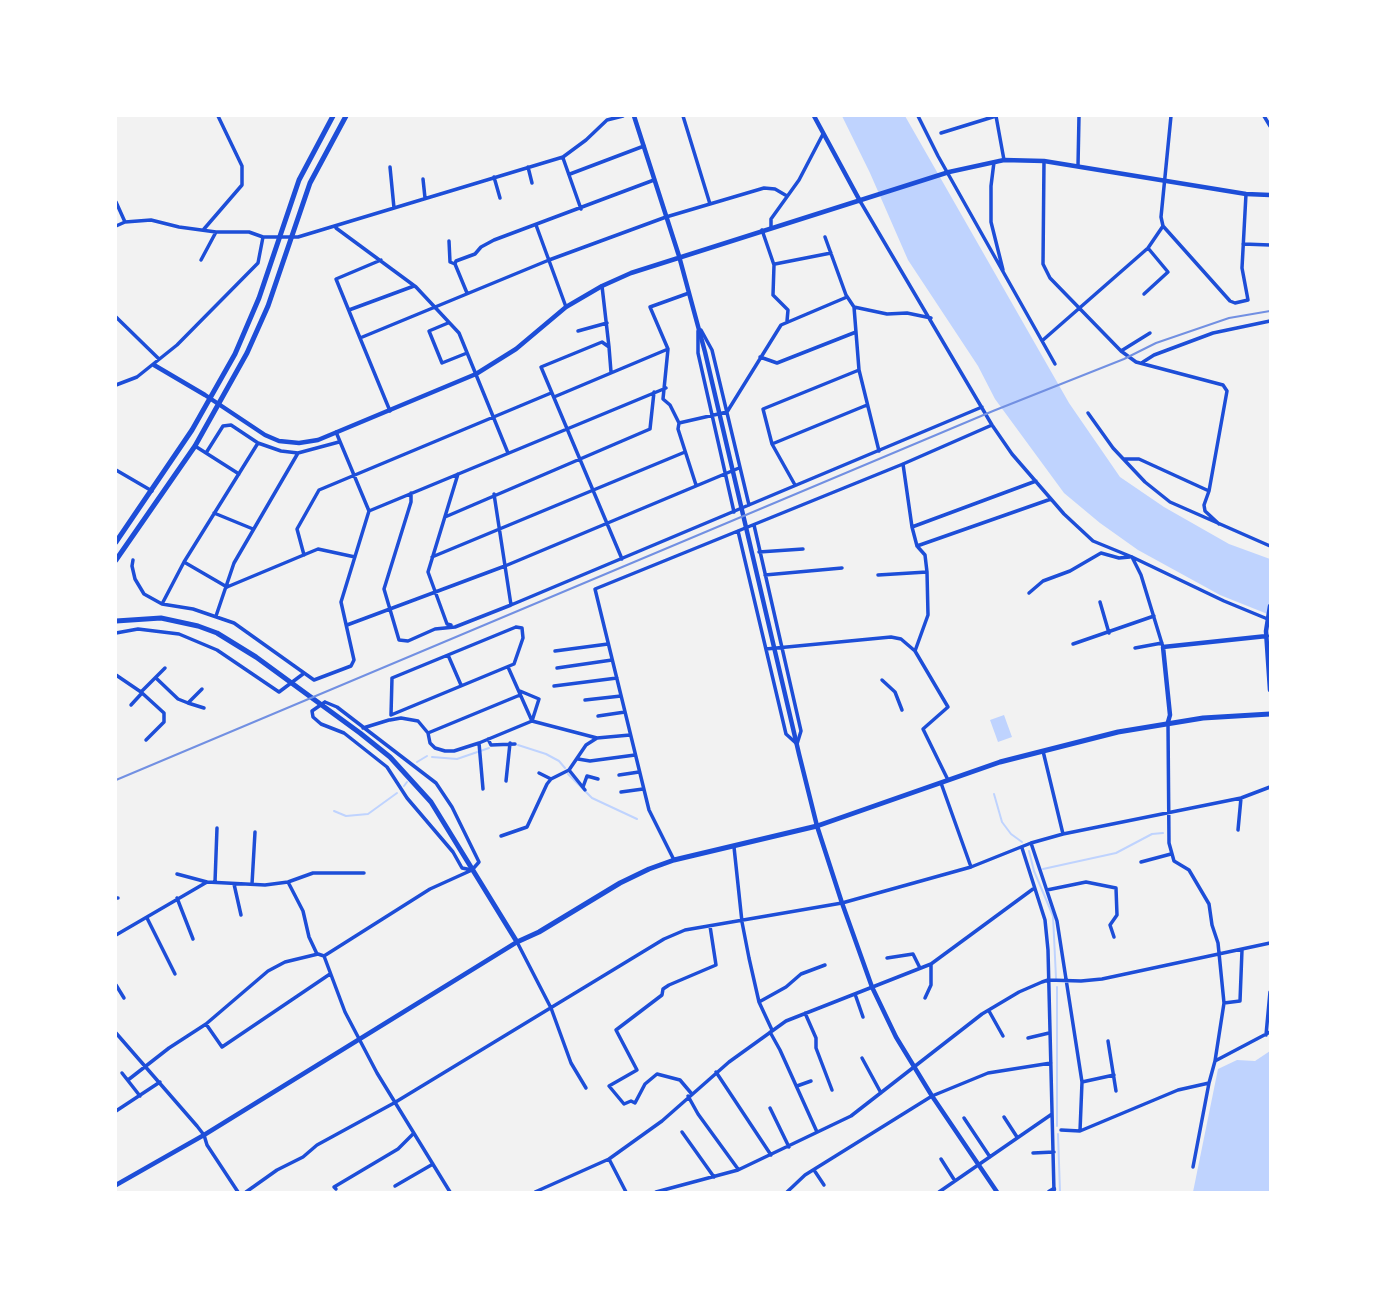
<!DOCTYPE html>
<style>
body{margin:0}
#map{position:relative;width:1386px;height:1308px;overflow:hidden;background:#f2f2f2;font-family:"Roboto Condensed",sans-serif}
canvas{display:block}
.frame{position:absolute;inset:0;border:117px solid #fff;pointer-events:none}
</style>
<div id="map">
<canvas width="1386" height="1308"></canvas>
<div class="frame"></div>
</div>
<script>
const c = document.querySelector('canvas').getContext('2d');
c.lineJoin = 'round';
function fill(path, color) { c.fillStyle = color; c.fill(path, 'evenodd'); }
const poly = rows => new Path2D(rows.map(r => 'M' + r).join(''));
function trace(path, color, width, dash) { c.strokeStyle = color; c.lineWidth = width; c.lineCap = dash ? 'butt' : 'round'; c.setLineDash(dash || []); c.stroke(path); }
fill(poly([
 [842,116,905,116,1069,403,1120,477,1164,507,1229,544,1270,559,1270,615,1220,595,1138,550,1100,523,1064,493,995,399,978,366,908,260,870,173],
 [1004,715,1012,737,998,742,990,720],
 [1270,1051,1270,1192,1193,1192,1218,1069,1237,1060,1255,1061]
]), '#bfd3fe');
trace(poly([
 [518,745,546,754,559,761,565,768],
 [432,757,457,759,489,748],
 [417,762,427,756],
 [568,774,592,798,637,819],
 [404,786,407,782],
 [994,794,1002,822,1011,834,1022,842],
 [334,811,346,816,368,814,397,793],
 [1029,851,1034,871,1053,916,1056,978],
 [1043,869,1116,853,1152,834,1163,833],
 [1057,987,1057,1126],
 [1058,1134,1060,1192]
]), '#bfd3fe', 2);
trace(poly([
 [683,116,710,204],
 [918,116,938,156,1055,364],
 [996,116,1004,160],
 [1171,116,1161,217,1163,226,1230,301,1235,303,1248,300,1242,268,1246,194],
 [1264,116,1270,126],
 [941,133,996,116],
 [563,158,581,209],
 [1044,161,1043,264,1050,278,1121,351,1136,362,1223,385,1227,391,1209,491,1204,505,1205,511,1219,524],
 [994,162,991,186,991,222,1003,270],
 [1078,166,1079,116],
 [390,167,394,208],
 [528,167,532,183],
 [570,174,644,146],
 [494,177,500,198],
 [423,179,425,198],
 [860,201,992,425,1012,454,1064,514,1093,541,1132,557,1224,601,1270,620],
 [116,202,125,222],
 [536,225,566,307],
 [116,226,125,222,151,220,179,227,216,232,249,232,263,237,298,237,563,157,586,140,607,120,623,116],
 [336,228,416,287,459,333,508,453],
 [771,228,771,219,799,180,823,134],
 [204,229,242,185,242,166,218,116],
 [762,230,774,265,773,295,788,310,787,321],
 [825,237,846,295,854,307,859,370,879,451],
 [449,241,450,262,455,264],
 [1243,244,1270,245],
 [201,260,216,232],
 [775,264,831,253],
 [602,286,609,347,602,342,541,367,622,559],
 [467,293,455,264,456,261,475,254,481,247,494,240,654,180],
 [689,293,650,307,668,349,663,399,670,405,679,423,678,429,696,485],
 [1144,294,1168,272,1148,248],
 [854,307,887,314,907,313,931,318],
 [349,310,414,286],
 [116,317,159,359],
 [448,323,429,331,442,363,467,353],
 [701,330,712,350,749,505],
 [578,331,607,323],
 [698,331,698,353,734,512],
 [360,338,336,279,381,260],
 [1043,340,1148,248,1163,226],
 [609,347,611,372],
 [1121,351,1150,333],
 [760,357,777,363,856,332],
 [1143,362,1154,355,1213,333,1270,321],
 [116,385,137,377,177,345,258,263,263,237],
 [554,397,668,349],
 [390,411,360,338,549,260,666,217,764,188,775,189,787,196],
 [1088,413,1113,448,1145,482,1170,502,1270,546],
 [679,423,727,412,781,325,847,297],
 [772,444,867,405],
 [195,446,239,474],
 [206,453,223,426,231,425,258,443],
 [1124,459,1139,459,1209,491],
 [903,464,912,527,917,546,925,555,927,572,928,615,915,651],
 [116,470,152,491],
 [795,485,772,444,763,409,859,370],
 [411,493,411,502,384,589,399,640,408,641,435,629,455,627,511,605,982,407],
 [494,494,511,605],
 [369,511,666,388],
 [214,513,253,529],
 [445,517,650,429,654,392],
 [912,527,1036,481],
 [738,531,786,734,797,744,801,731,754,525],
 [917,546,1051,499],
 [759,552,803,549],
 [304,555,297,529,319,490,551,393],
 [432,557,685,452],
 [1132,557,1141,575,1163,647],
 [133,560,132,566,135,579,144,594,162,604,193,609,234,623,314,680,351,666,354,660,341,602,369,511,336,432],
 [184,562,227,587],
 [765,575,842,568],
 [878,575,927,572],
 [227,587,318,549,355,557],
 [1029,593,1043,581,1070,571,1101,553,1119,558,1130,557],
 [1100,602,1109,633],
 [162,604,184,562,258,443,281,451,298,453],
 [216,616,234,563,298,453,339,442],
 [347,625,505,566,739,468],
 [451,625,447,624,428,572,458,474],
 [516,627,522,628,523,638,514,664,391,715,392,678,516,627],
 [116,633,138,629,179,634,217,650,279,692,303,674],
 [1073,644,1154,616],
 [1135,648,1162,643],
 [766,649,891,637,901,639,915,651,948,707,923,729,948,780],
 [555,651,608,644],
 [448,655,461,685],
 [557,668,612,660],
 [116,675,141,692,164,713,164,722,146,740],
 [156,678,178,699,188,703,202,689],
 [882,680,895,692,902,710],
 [554,686,617,678],
 [520,691,539,699,532,721,597,738,630,735],
 [141,692,165,668],
 [585,700,621,696],
 [325,702,337,707,436,783,452,807,479,862,472,870,462,868,453,852,407,798,387,767,344,733,321,724,313,717,312,711,325,702],
 [188,703,204,708],
 [131,705,142,693],
 [598,716,625,712],
 [390,720,401,718,418,721,428,733,430,743,435,748,445,751,454,751,479,743,532,721,508,667],
 [1168,724,1169,843,1174,861,1189,870,1209,904,1212,925,1218,943,1224,1003,1215,1061,1209,1083,1193,1167],
 [363,728,389,720],
 [428,733,520,695],
 [488,739,491,745,515,744],
 [479,743,483,789],
 [1043,751,1063,834],
 [578,759,590,761,635,755],
 [569,770,585,790],
 [539,773,551,779],
 [619,775,639,772],
 [506,781,510,743],
 [941,783,971,867],
 [583,787,587,776,598,779],
 [621,792,643,789],
 [1238,830,1241,798],
 [501,836,527,827,547,784,551,779,569,770,586,745,597,738],
 [1031,843,1057,921,1082,1082,1080,1131],
 [734,847,742,922,749,958,759,1002,772,1030],
 [1022,848,1045,920,1048,950,1054,1192],
 [674,860,649,810,595,589,903,464,992,425],
 [1141,862,1171,854],
 [177,874,207,882],
 [215,882,217,828],
 [288,882,303,911,309,937,317,954],
 [234,884,241,915],
 [252,884,255,832],
 [1047,890,1086,882,1116,888,1117,915,1110,925,1114,937],
 [116,898,118,898],
 [177,898,193,939],
 [147,918,175,974],
 [116,935,207,882,265,885,288,882,313,873,364,873],
 [517,942,551,1008,571,1063,586,1088],
 [324,956,345,1012,377,1073,450,1192],
 [887,958,913,954,920,968],
 [116,985,124,998],
 [855,994,863,1017],
 [925,998,931,985,931,964],
 [759,1002,786,987,801,974,825,965],
 [1224,1003,1240,1001,1242,950],
 [989,1011,1003,1036],
 [805,1013,816,1038,816,1048,832,1090],
 [206,1024,268,971,285,962,318,954,324,956,430,889,472,870],
 [770,1032,780,1050,817,1132],
 [116,1033,197,1126,204,1135,207,1145,238,1192],
 [1266,1035,1270,992],
 [1028,1038,1049,1033],
 [1108,1041,1116,1091],
 [862,1058,881,1093],
 [1215,1061,1270,1032],
 [716,1072,771,1155],
 [122,1073,140,1096],
 [128,1080,169,1048,206,1024,222,1047,330,974],
 [1082,1082,1114,1075],
 [797,1086,811,1081],
 [691,1093,680,1080,657,1074,645,1084,635,1103,631,1101,624,1104,609,1086,637,1070,616,1030,662,995,663,989,669,985,716,965,710,926],
 [688,1096,698,1114,738,1169],
 [770,1108,789,1147],
 [116,1111,160,1082],
 [1004,1117,1017,1137],
 [964,1118,990,1157],
 [1061,1130,1080,1131,1178,1090,1209,1083],
 [682,1132,714,1177],
 [1033,1153,1054,1152],
 [609,1159,626,1192],
 [941,1159,955,1181],
 [814,1170,824,1185],
 [395,1186,433,1164],
 [336,1189,334,1187,398,1149,413,1134],
 [246,1192,277,1170,303,1157,317,1145,394,1103,664,939,685,930,842,903,971,867,1031,843,1063,834,1241,798,1270,787],
 [535,1192,609,1159,662,1121,729,1062,786,1021,931,964,1033,889],
 [656,1192,738,1170,851,1116,982,1014,1019,992,1042,982,1048,980,1081,981,1102,979,1270,943],
 [787,1192,805,1175,932,1096,988,1073,1051,1063],
 [939,1192,1052,1114]
]), '#1d4ed8', 3.5);
trace(poly([
 [634,116,679,256,705,352,799,754,817,826,842,903,872,987,896,1037,932,1096,997,1192],
 [814,116,860,201],
 [154,365,205,395,265,435,279,441,299,443,318,440,476,374,516,349,566,307,602,286,631,273,949,172,1004,160,1044,161,1246,194,1270,195],
 [1270,606,1266,631,1270,690],
 [1168,722,1170,715,1163,647,1267,636],
 [116,1185,204,1135,517,942],
 [1049,1192,1054,1189]
]), '#1d4ed8', 4.5);
trace(poly([
 [116,542,192,430,235,354,259,298,299,180,333,116],
 [116,560,195,446,247,353,268,306,310,183,346,116],
 [116,621,161,618,198,626,217,633,256,657,360,733,390,757,431,802,517,942,539,932,620,883,649,869,674,860,817,826,1000,762,1118,732,1203,718,1270,714]
]), '#1d4ed8', 5);
trace(poly([
 [116,780,993,411,1124,359,1156,343,1229,318,1270,311]
]), '#7290e2', 2);
</script>
